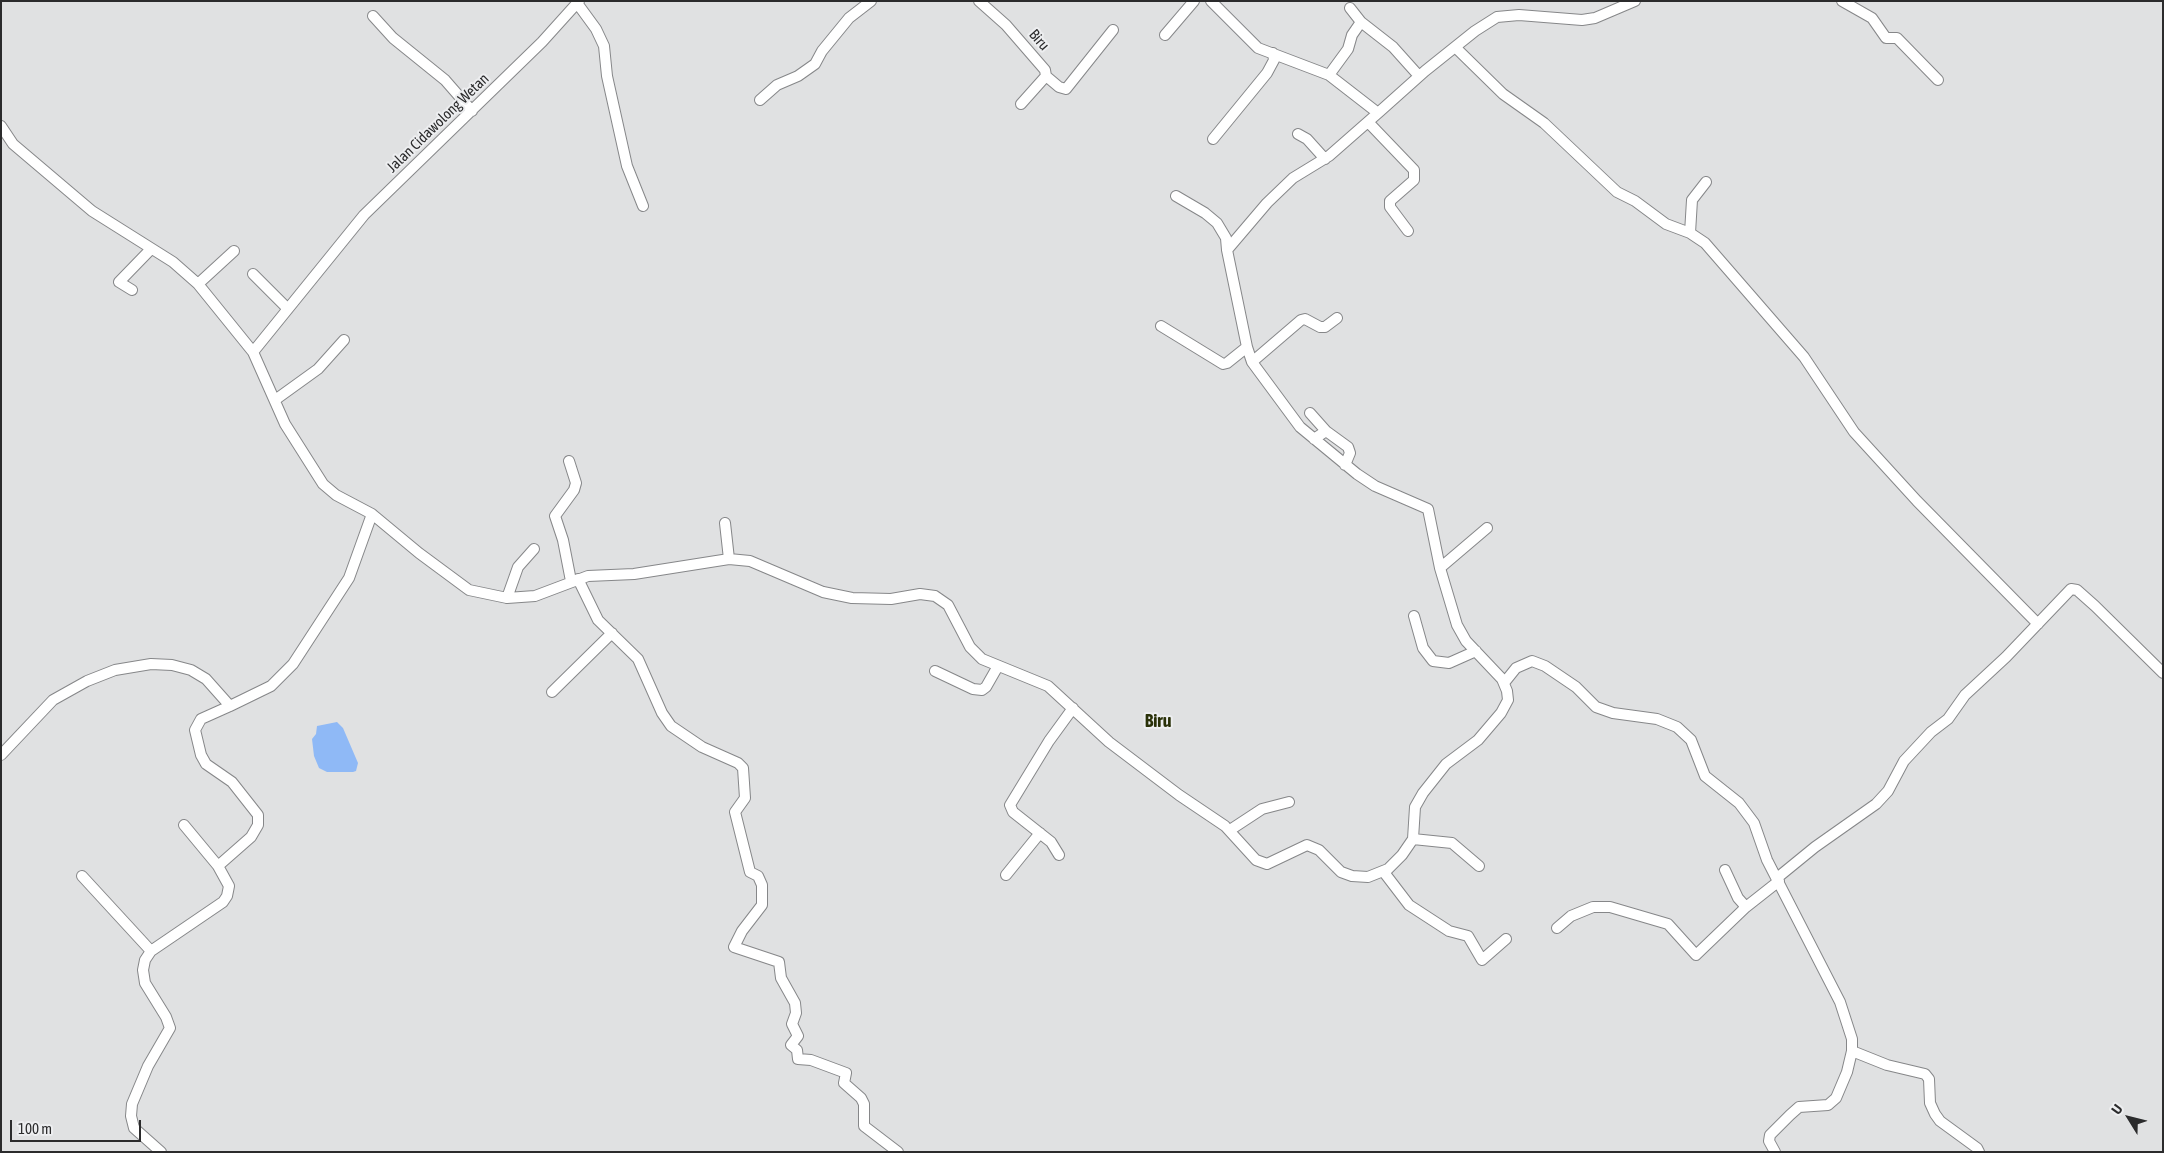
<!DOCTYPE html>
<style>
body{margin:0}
#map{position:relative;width:2164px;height:1153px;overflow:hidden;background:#e0e1e2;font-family:"Asap Condensed",sans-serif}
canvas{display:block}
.frame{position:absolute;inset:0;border:2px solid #2b2b2c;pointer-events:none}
.north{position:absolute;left:2104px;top:1093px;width:50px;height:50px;-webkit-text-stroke:4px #edeef0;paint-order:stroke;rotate:306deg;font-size:14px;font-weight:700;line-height:20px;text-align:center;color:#2b2b2c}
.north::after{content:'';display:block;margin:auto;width:18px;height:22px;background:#2b2b2c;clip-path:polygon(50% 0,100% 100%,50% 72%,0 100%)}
.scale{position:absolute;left:10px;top:1120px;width:131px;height:22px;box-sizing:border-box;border:2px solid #2b2b2c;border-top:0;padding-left:6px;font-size:15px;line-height:18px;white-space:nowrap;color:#2b2b2c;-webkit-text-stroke:4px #edeef0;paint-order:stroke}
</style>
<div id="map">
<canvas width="2164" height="1153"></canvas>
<div class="frame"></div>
<div class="north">U</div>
<div class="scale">100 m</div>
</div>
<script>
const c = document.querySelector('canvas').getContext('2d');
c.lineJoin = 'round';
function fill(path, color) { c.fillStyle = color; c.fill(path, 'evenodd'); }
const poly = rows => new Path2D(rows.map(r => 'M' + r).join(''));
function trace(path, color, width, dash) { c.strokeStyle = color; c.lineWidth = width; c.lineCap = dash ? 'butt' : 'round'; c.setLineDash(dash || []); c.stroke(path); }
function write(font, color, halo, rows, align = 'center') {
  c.font = font + ' "Asap Condensed",sans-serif'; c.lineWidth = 4; c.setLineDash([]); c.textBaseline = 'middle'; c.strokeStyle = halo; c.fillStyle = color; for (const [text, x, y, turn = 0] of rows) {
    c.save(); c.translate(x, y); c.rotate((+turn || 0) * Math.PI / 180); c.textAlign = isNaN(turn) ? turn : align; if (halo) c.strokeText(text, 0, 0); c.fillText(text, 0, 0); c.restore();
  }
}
fill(poly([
 [337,722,343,728,358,763,356,771,353,772,327,772,319,768,314,756,312,739,316,734,317,726]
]), '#8fb9f6');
const minor = poly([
 [979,1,1006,25,1045,70,1046,76,1021,104],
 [1842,1,1872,18,1886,38,1897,38,1938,80],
 [577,3,596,29,604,46,607,76,627,166,643,206],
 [373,16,393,38,445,80,472,111],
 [1361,22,1393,47,1419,76],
 [1165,35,1194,1],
 [1455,47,1503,94,1544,123,1617,192,1635,201,1666,224,1690,233,1705,243,1804,357,1854,432,1917,501,2038,624],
 [1329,75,1348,49,1352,35,1361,22,1350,8],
 [1046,76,1059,87,1066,89,1113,30],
 [760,100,777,85,798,76,815,64,822,51,849,18,871,1],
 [1378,113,1425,71,1475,31,1497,17,1519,15,1582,20,1595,18,1635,1],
 [1368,122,1414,170,1414,180,1390,201,1390,207,1408,231],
 [1,126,13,144,92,211,173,262,198,284,253,352,285,424,323,484,336,495,372,514,349,578,293,664,271,686,230,706],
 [1298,134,1307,139,1325,159],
 [1213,139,1267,73,1274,60,1273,53],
 [1176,196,1205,213,1217,223,1226,238,1227,250],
 [1690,233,1692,200,1706,182],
 [253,274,288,309],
 [198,284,234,251],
 [132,290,119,282,151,249],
 [1161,326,1223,364,1227,363,1247,347],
 [253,352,364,215,542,42,579,1],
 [1252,362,1301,320,1305,319,1320,327,1325,327,1337,318],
 [275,400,318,369,344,340],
 [1310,413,1326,431],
 [1314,439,1326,431,1348,447,1350,453,1345,465],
 [569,461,576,483,574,490,555,516,563,540,571,581],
 [372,514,419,553,469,590,507,598,535,596,588,576,634,574,729,559,750,561,823,592,852,598,891,599,920,594,935,596,948,605,970,647,982,659,1048,686,1109,742,1179,795,1225,826,1256,860,1267,864,1307,845,1319,850,1341,872,1352,876,1368,877,1388,869,1402,855,1413,839,1415,807,1423,793,1446,764,1478,740,1501,713,1508,700,1507,691,1502,679,1466,641,1457,625,1440,568,1428,509,1375,486,1357,474,1300,427,1252,362,1247,347,1227,250,1267,203,1293,178,1329,156,1378,113,1329,75,1258,48,1211,1],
 [725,523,729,559],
 [1440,568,1487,528],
 [578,579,598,620,638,659,662,713,671,726,702,747,738,763,743,768,745,798,735,812,750,872,758,876,762,885,762,905,742,931,734,947,779,962,781,978,795,1003,796,1013,792,1024,798,1036,791,1045,797,1050,798,1059,811,1060,846,1073,844,1083,861,1098,864,1104,864,1126,898,1152],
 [507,598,518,567,534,549],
 [1414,616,1423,648,1433,661,1449,663,1476,651],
 [935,671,973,689,982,690,986,687,998,666],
 [1504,683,1516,668,1532,661,1545,666,1576,687,1596,707,1613,713,1657,719,1677,727,1691,740,1705,776,1739,803,1754,823,1767,860,1840,1002,1852,1039,1852,1051,1847,1072,1836,1098,1828,1105,1799,1107,1790,1115,1770,1135,1769,1141,1775,1152],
 [552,692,612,633],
 [1,755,53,700,87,681,115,670,151,664,172,665,191,670,206,679,230,706,201,719,195,730,201,755,206,764,232,782,258,815,258,825,251,837,218,866,229,886,227,896,223,902,151,951,145,960,143,970,145,983,166,1017,170,1028,148,1066,132,1104,131,1116,134,1128,161,1152],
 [184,825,218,866],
 [1230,830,1262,809,1289,802],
 [1413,839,1452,843,1479,866],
 [1059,855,1051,842,1013,812,1010,805,1049,741,1073,708],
 [1725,870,1738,898,1746,907,1779,881],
 [1383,871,1409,905,1449,931,1468,936,1482,960,1506,939],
 [1006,875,1040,833],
 [82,876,151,951],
 [1777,878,1815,847,1876,804,1888,791,1904,761,1931,732,1948,719,1965,695,2006,657,2071,589,2077,590,2095,606,2163,673],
 [1557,928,1571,916,1593,907,1610,907,1668,924,1696,955,1746,907],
 [1852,1051,1887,1065,1925,1074,1929,1079,1930,1103,1935,1114,1940,1121,1977,1148,1979,1152]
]);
trace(minor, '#868789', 12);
trace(minor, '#fff', 10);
write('15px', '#2b2b2c', '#edeef0', [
 ["Biru",1039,40,49],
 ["Jalan Cidawolong Wetan",438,123,-44]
]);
write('bold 18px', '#2a3109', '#edeef0', [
 ["Biru",1158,721]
]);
</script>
